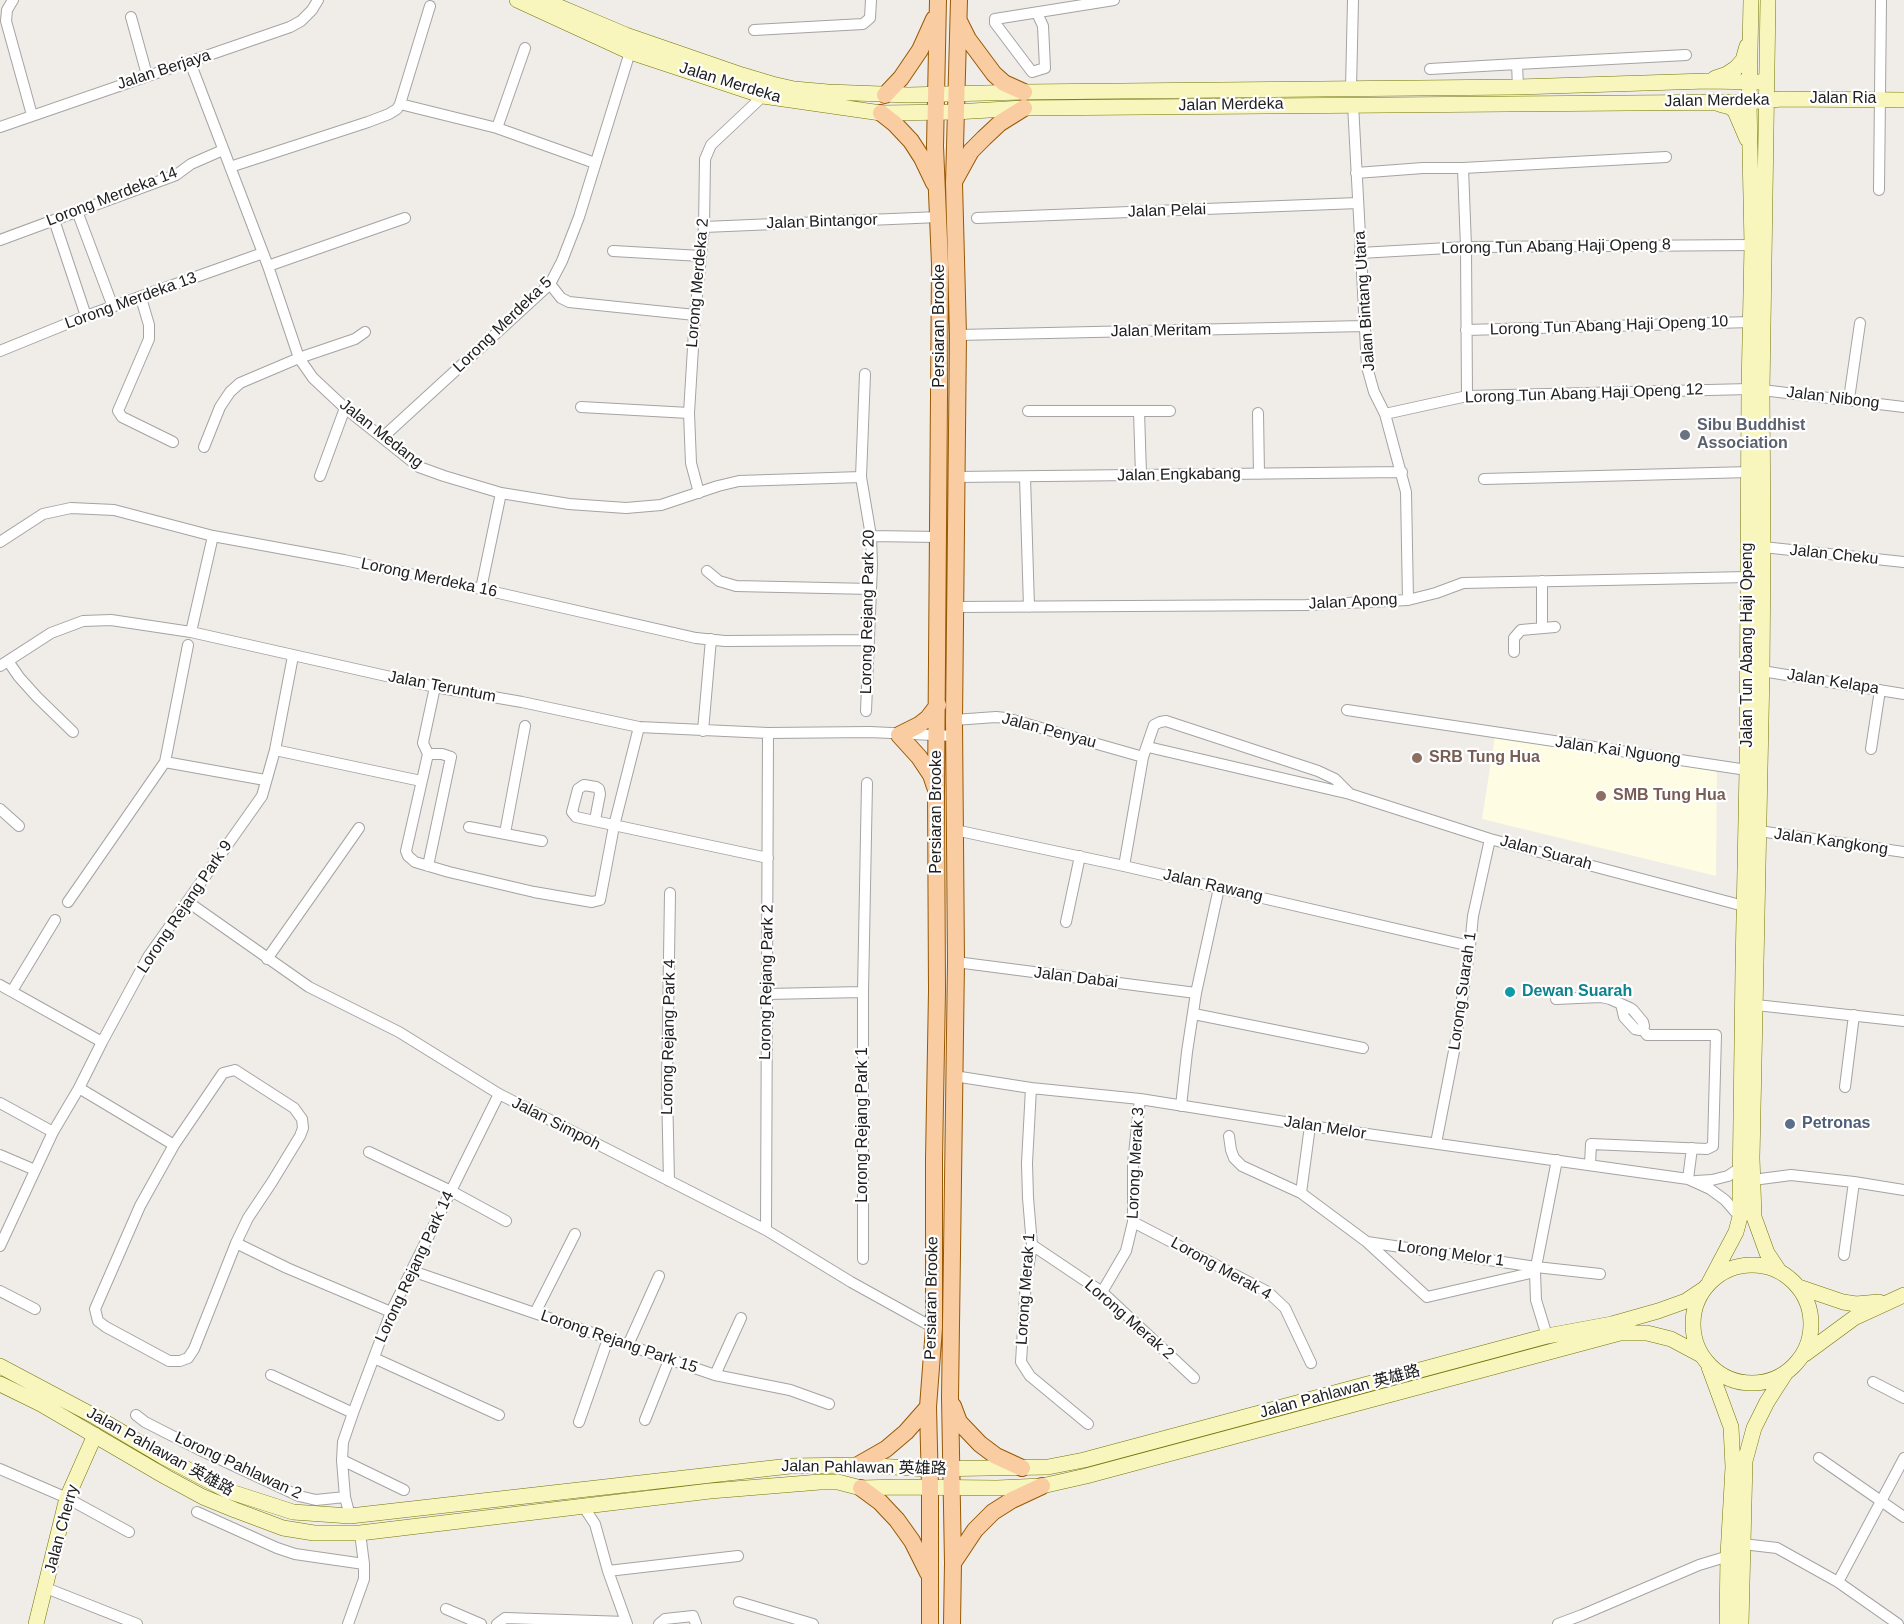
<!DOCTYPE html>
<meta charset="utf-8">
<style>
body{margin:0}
canvas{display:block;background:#f0ece7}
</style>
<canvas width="1904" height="1624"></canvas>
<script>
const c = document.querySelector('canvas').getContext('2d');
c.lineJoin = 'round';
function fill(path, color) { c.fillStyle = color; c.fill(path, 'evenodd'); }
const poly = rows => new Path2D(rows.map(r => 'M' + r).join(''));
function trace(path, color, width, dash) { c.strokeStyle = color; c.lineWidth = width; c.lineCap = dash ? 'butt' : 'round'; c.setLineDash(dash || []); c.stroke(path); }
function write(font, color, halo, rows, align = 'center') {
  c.font = font + ' Helvetica,"Noto Sans SC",sans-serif'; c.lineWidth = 4.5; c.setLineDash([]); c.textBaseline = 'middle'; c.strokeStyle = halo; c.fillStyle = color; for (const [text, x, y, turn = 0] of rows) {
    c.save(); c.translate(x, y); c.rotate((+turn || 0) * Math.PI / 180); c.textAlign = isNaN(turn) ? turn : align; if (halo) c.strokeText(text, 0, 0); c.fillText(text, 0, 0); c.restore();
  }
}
fill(poly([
 [1495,736,1715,770,1717,774,1716,876,1482,819]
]), '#fefce2');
const street = poly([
 [13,0,7,10,6,21,32,115],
 [1037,13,1043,26,1045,68,1032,72,995,23,995,19,1114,0],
 [131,17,147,75],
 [754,30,863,24,870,18,871,0],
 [190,62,268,266,299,358,313,378,345,408,419,467,444,476,501,493,569,504,626,508,661,505,718,486,739,481,861,477],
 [1517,64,1686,55],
 [1430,69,1517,64,1518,87],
 [1351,89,1353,0],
 [400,104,497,128,595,163],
 [1353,104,1367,367,1374,392,1385,414,1406,492,1408,600],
 [0,127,290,27,301,21,312,10,318,0],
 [497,128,525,48],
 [230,167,368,122,389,114,397,109,400,104,430,6],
 [1463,168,1466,247,1467,396],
 [1356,173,1423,168,1463,168,1666,157],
 [1879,190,1881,0],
 [77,211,113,307],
 [977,218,1358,203],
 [54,220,86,316],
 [704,227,939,217],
 [0,240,176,175,191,164,223,150],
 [613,251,701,256],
 [1360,253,1466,247,1752,245],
 [268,266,405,218],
 [550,284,561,298,569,302,695,315],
 [141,298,149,325,149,339,118,411,122,417,173,442],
 [1466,330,1751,322],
 [958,335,1364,326],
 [0,351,86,316,263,253],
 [865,374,861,477,871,536,872,565,866,711],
 [1762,390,1904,407],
 [1849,399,1860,323],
 [581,407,689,413],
 [1028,411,1170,411],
 [1139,411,1141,475],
 [1258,413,1259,474],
 [1385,414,1467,396,1749,389],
 [383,437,550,284,562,261,579,217,630,52],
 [204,447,220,407,230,392,240,383,299,358,355,339,365,332],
 [320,476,345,408],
 [956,477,1402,472],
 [1025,477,1029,607],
 [1484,479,1750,472],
 [699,493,691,463,689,413,695,315,704,227,705,159,711,145,763,96],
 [871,536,938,537],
 [0,542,43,514,71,508,114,510,213,536,344,560,481,589,696,638,725,641,868,640],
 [1763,547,1904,562],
 [707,571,719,581,736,586,871,589],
 [1542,581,1542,627],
 [481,589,501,493],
 [955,607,1306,605,1408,600,1436,593,1463,583,1748,577],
 [191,632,213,536],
 [1514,652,1514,638,1521,630,1555,627],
 [8,661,19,677,37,697,73,732],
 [0,666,51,633,83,621,111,620,191,632,435,687,522,702,639,727,768,733,870,732,954,736],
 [1762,671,1904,694],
 [435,687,423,743,428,754,406,851,408,856,415,862,449,872,534,892,592,902,600,900,614,826,639,727],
 [1347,710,1747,770],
 [954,720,996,717,1006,718,1143,757],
 [703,731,711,639],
 [1148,747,1350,794,1490,839,1744,906],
 [1871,749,1880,690],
 [275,750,421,781],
 [165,762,265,780],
 [0,809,19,826],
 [595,820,600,794,599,789,596,787,584,785,578,789,572,812,576,817,768,858],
 [469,827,542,841],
 [955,830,1124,866,1470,946],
 [1759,831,1904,852],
 [505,833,525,726],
 [428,866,451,757,442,754,428,754],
 [1124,866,1143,757,1154,725,1160,722,1166,721,1318,771,1335,779,1350,794],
 [68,902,165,762,188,645],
 [188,902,309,987,399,1032,499,1094,766,1230,851,1282,934,1328],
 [1066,922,1080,856],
 [267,959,359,828],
 [956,962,1196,993],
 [0,985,102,1042],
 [12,991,55,920],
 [767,994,863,992],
 [1556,999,1601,997,1610,999,1630,1008,1633,1010,1643,1022,1644,1026,1640,1030,1635,1029,1624,1017,1621,1004],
 [1756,1005,1904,1021],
 [1194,1014,1363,1048],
 [235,1070,294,1108,302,1119,303,1128,300,1136,272,1182,248,1218,236,1243,194,1349,188,1358,180,1361,169,1361,106,1327,98,1321,95,1309,140,1206,174,1145,223,1073,235,1070],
 [954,1076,1031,1088,1140,1099,1310,1126,1688,1179,1710,1189,1725,1200,1740,1217],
 [1845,1087,1854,1015],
 [79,1088,174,1145],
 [1031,1088,1027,1163,1028,1198,1032,1245,1026,1280,1021,1362,1030,1376,1088,1424],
 [0,1103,53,1132],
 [1181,1106,1187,1052,1196,993,1219,888],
 [1229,1136,1231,1150,1234,1158,1242,1166,1301,1193,1367,1242,1427,1297,1535,1272],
 [1436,1143,1455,1046,1470,946,1473,916,1490,839],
 [369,1152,451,1191,506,1221],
 [0,1155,35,1170],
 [1590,1165,1591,1144,1707,1149,1713,1146,1716,1035,1647,1035,1642,1028],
 [1688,1179,1692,1148],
 [1753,1180,1791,1175,1854,1182,1904,1190],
 [669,1181,667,1088,670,893],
 [1696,1181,1712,1180,1728,1176,1740,1168],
 [1301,1193,1310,1126],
 [1133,1222,1268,1292,1285,1308,1311,1363],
 [766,1230,768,733],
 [1367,1242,1536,1267,1600,1274],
 [236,1243,287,1268,391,1312],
 [1032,1245,1102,1292,1194,1378],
 [0,1246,53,1132,79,1088,102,1042,148,957,262,796,275,750,293,656],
 [1844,1255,1854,1182],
 [863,1259,863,992,867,783],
 [412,1271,715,1375,790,1390,829,1404],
 [0,1291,35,1309],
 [1102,1292,1126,1251,1133,1222,1133,1163,1140,1099],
 [535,1313,575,1234],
 [1547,1336,1536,1300,1535,1272,1557,1160],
 [628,1345,659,1276],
 [374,1358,499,1415],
 [271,1375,353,1413],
 [715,1375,741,1318],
 [1873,1382,1904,1398],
 [136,1415,145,1422,198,1449,299,1496,316,1500,345,1497],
 [645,1420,669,1360],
 [579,1422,608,1339],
 [1819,1458,1904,1517],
 [342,1460,404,1490],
 [0,1469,67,1498,129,1532],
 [583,1506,595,1524,608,1571,627,1624],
 [197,1512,277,1548,295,1554,364,1564],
 [350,1516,345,1497,342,1460,343,1442,353,1413,391,1312,499,1094],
 [1743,1544,1777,1548,1838,1582,1898,1624],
 [608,1571,738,1556],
 [1838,1582,1904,1458],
 [46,1588,137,1624],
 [739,1602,813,1624],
 [446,1609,481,1624],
 [348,1624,364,1579,364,1564,360,1533],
 [497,1624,505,1618,626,1622],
 [659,1624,665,1619,693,1616,696,1624],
 [1558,1624,1582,1615,1699,1565,1732,1555]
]);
const secondary = poly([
 [517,0,630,52,763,96,881,113,955,112,1024,108,1749,102,1782,99,1904,100],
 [543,0,626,35,742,75,772,84,794,89,828,92,908,95,1024,92,1518,87,1707,81,1759,82],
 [1768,0,1762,390,1763,547,1762,671,1752,1158,1754,1217,1767,1253,1779,1271],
 [1715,78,1727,74,1736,68,1743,60,1747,46],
 [1719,104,1730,107,1735,111,1747,139],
 '1693 1324a59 59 0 1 1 118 0a59 59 0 1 1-118 0Z',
 [1709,1283,1736,1232,1740,1217,1740,1193,1743,968,1747,770,1749,389,1752,245,1749,102,1751,0],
 [1799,1287,1843,1302,1856,1304,1879,1302],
 [1805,1354,1854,1318,1904,1295],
 [0,1366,96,1417,162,1456,228,1491,293,1512,350,1516,790,1466,858,1465,929,1469,1048,1467,1084,1460,1547,1336,1612,1324,1658,1311,1686,1301,1704,1289],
 [1709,1367,1731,1427,1733,1467,1728,1555,1727,1624],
 [0,1384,41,1404,166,1477,203,1497,235,1510,283,1528,314,1533,360,1533,710,1491,820,1482,838,1482,861,1488,898,1487,997,1488,1042,1486,1086,1476,1620,1333,1647,1333,1671,1339,1701,1355],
 [36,1624,67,1498,95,1435],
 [1741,1624,1745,1461,1754,1428,1767,1402,1785,1374]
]);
const primary = poly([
 [959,21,968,39,994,74,1004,83,1024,92],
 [885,95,901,78,920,50,934,19],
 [881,113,895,124,911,141,922,158,934,183],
 [955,180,971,151,984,138,1000,123,1024,108],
 [935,787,931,775,919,757,899,735,919,725,928,718,938,705],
 [953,1406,959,1422,980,1444,996,1456,1022,1468],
 [858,1465,886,1449,906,1432,928,1407],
 [861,1488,880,1502,897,1520,912,1541,928,1573],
 [953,1563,975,1530,993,1512,1012,1500,1042,1486],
 [930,1624,930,1488,928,1407,934,1328,934,1159,937,991,936,791,940,264,935,146,938,0],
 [952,1624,953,1563,950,1397,956,962,954,720,958,335,954,183,959,0]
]);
trace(street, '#a4a4a4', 12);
trace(secondary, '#747608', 16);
trace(primary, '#985904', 18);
trace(street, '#fff', 10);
trace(secondary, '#f8f6bd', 15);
trace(primary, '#f9cca2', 16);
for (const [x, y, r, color] of [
 [1685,435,6,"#6b7280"],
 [1417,758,6,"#8d6e63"],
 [1601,796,6,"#8d6e63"],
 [1510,992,6,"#0f9aa8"],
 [1790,1124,6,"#5c6f8a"]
]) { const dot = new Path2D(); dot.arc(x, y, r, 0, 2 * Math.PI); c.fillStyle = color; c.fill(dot); trace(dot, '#fff', 2); }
write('16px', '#202020', '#fff', [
 ["Jalan Berjaya",164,70,-18],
 ["Jalan Merdeka",730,83,17],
 ["Jalan Ria",1843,99],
 ["Jalan Merdeka",1717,101,-1],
 ["Jalan Merdeka",1231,105,-1],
 ["Lorong Merdeka 14",112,197,-21],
 ["Jalan Pelai",1167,211,-2],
 ["Jalan Bintangor",822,222,-2],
 ["Lorong Tun Abang Haji Openg 8",1556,247,-1],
 ["Lorong Merdeka 2",698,283,-85],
 ["Lorong Merdeka 13",131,301,-20],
 ["Jalan Bintang Utara",1365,301,-94],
 ["Lorong Merdeka 5",503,325,-44],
 ["Persiaran Brooke",940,326,-90],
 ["Lorong Tun Abang Haji Openg 10",1609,326,-2],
 ["Jalan Meritam",1161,331,-1],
 ["Lorong Tun Abang Haji Openg 12",1584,394,-2],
 ["Jalan Nibong",1833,398,7],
 ["Jalan Medang",381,434,38],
 ["Jalan Engkabang",1179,475,-1],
 ["Jalan Cheku",1834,555,6],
 ["Lorong Merdeka 16",429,578,12],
 ["Jalan Apong",1353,602,-3],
 ["Lorong Rejang Park 20",868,612,-89],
 ["Jalan Tun Abang Haji Openg",1748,645,-90],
 ["Jalan Kelapa",1833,682,9],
 ["Jalan Teruntum",442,687,11],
 ["Jalan Penyau",1049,731,15],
 ["Jalan Kai Nguong",1618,751,8],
 ["Persiaran Brooke",937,812,-90],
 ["Jalan Kangkong",1831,842,8],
 ["Jalan Suarah",1546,853,15],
 ["Jalan Rawang",1213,886,13],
 ["Lorong Rejang Park 9",185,907,-56],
 ["Jalan Dabai",1076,978,7],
 ["Lorong Rejang Park 2",767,982,-89],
 ["Lorong Suarah 1",1463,991,-82],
 ["Lorong Rejang Park 4",669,1037,-89],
 ["Jalan Simpoh",556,1124,27],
 ["Lorong Rejang Park 1",863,1125,-90],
 ["Jalan Melor",1325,1128,9],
 ["Lorong Merak 3",1136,1163,-87],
 ["Lorong Melor 1",1451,1254,8],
 ["Lorong Rejang Park 14",415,1267,-65],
 ["Lorong Merak 4",1221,1269,29],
 ["Lorong Merak 1",1026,1289,-86],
 ["Persiaran Brooke",932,1298,-89],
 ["Lorong Merak 2",1129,1320,41],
 ["Lorong Rejang Park 15",619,1342,19],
 ["Jalan Pahlawan 英雄路",1340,1392,-15],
 ["Jalan Pahlawan 英雄路",160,1452,29],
 ["Lorong Pahlawan 2",238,1466,25],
 ["Jalan Pahlawan 英雄路",864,1468,1],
 ["Jalan Cherry",62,1529,-75]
]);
write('bold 16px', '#5b616d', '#fff', [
 ["Sibu Buddhist",1697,426],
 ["Association",1697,444]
], 'left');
write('bold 16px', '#785e54', '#fff', [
 ["SRB Tung Hua",1429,758],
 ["SMB Tung Hua",1613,796]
], 'left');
write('bold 16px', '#0d838f', '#fff', [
 ["Dewan Suarah",1522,992]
], 'left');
write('bold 16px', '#4e5e75', '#fff', [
 ["Petronas",1802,1124]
], 'left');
</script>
